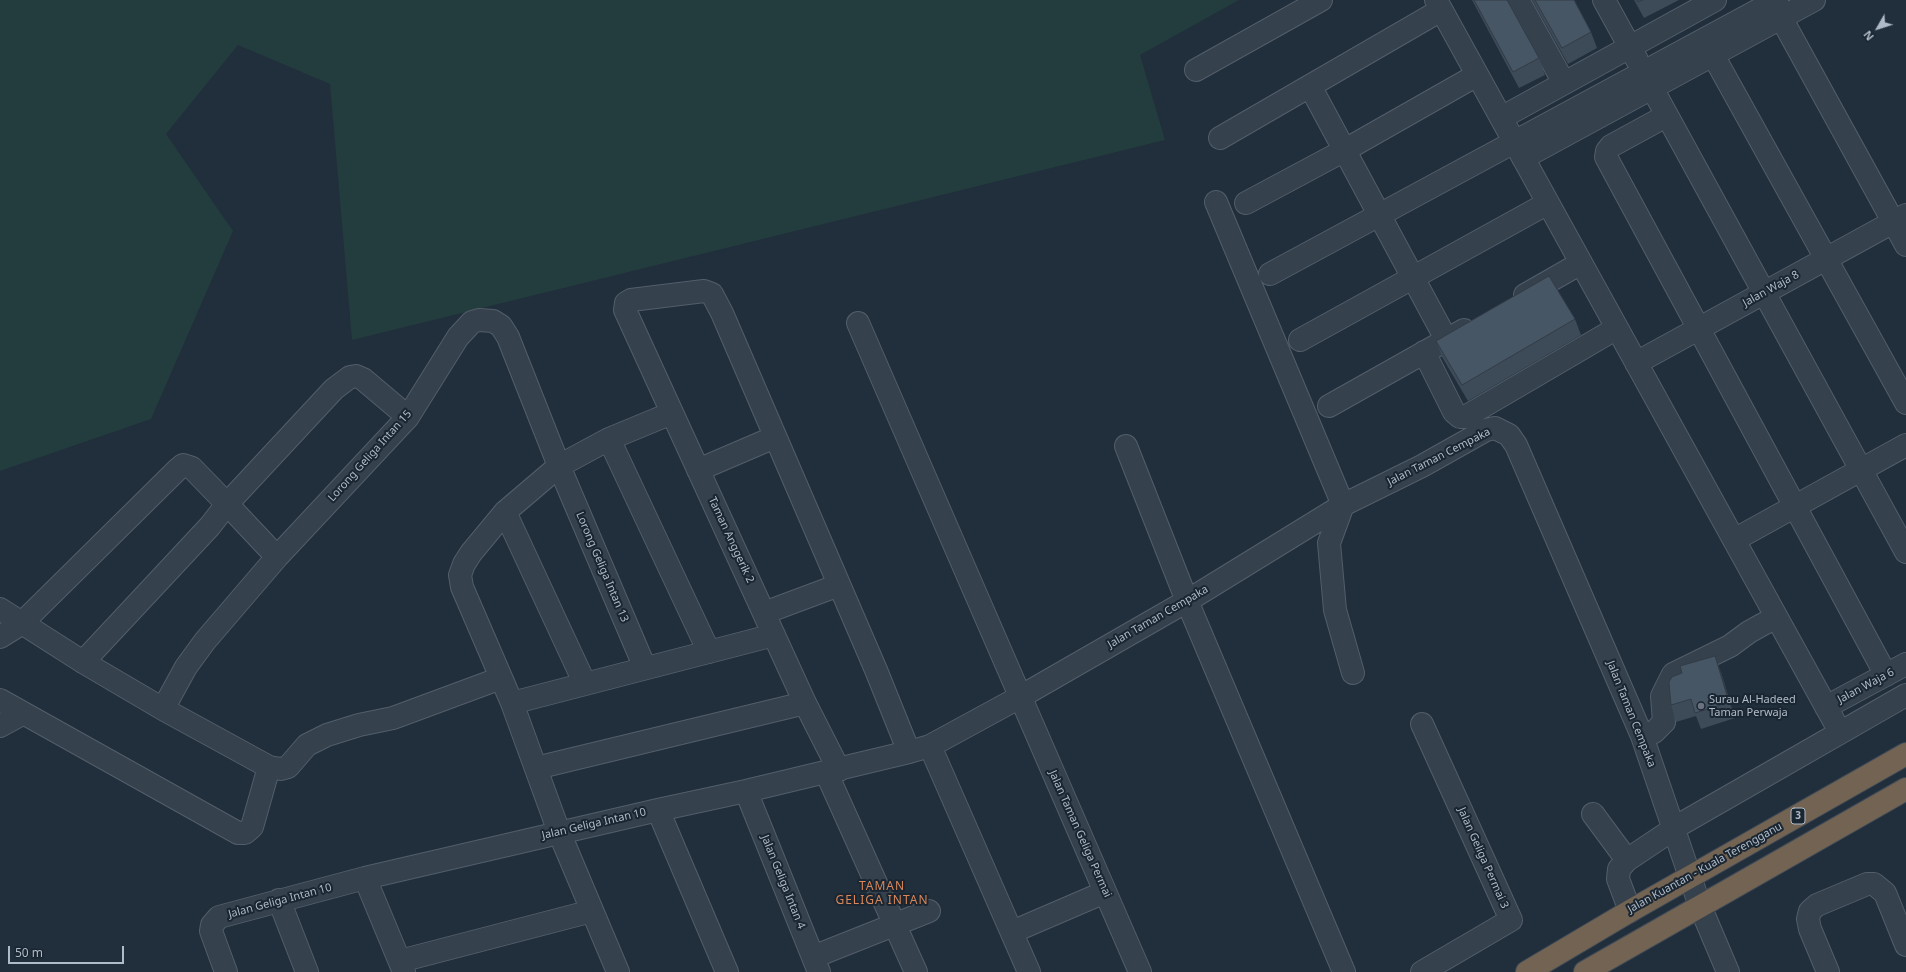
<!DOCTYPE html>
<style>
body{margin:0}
#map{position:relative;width:1906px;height:972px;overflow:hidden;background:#212f3c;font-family:"Noto Sans",sans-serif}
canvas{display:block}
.north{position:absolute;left:1858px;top:8px;width:40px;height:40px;-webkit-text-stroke:3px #1a2631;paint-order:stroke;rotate:231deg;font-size:11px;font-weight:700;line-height:16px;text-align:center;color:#b0bbc8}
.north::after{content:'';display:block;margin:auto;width:14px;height:18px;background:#b0bbc8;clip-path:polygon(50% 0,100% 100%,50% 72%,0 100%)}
.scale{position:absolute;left:8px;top:946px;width:116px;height:18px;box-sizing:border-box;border:2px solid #b0bbc8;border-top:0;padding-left:5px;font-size:12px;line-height:14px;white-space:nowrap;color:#b0bbc8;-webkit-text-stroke:3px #1a2631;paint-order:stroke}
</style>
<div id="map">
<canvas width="1906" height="972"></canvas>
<div class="north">N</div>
<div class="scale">50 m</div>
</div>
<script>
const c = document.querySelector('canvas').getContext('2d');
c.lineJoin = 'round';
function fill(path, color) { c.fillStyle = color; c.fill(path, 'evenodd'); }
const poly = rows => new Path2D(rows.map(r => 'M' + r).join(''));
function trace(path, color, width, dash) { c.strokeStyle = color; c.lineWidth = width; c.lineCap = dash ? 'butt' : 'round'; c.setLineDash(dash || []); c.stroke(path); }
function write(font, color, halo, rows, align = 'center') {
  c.font = font + ' "Noto Sans",sans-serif'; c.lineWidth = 4; c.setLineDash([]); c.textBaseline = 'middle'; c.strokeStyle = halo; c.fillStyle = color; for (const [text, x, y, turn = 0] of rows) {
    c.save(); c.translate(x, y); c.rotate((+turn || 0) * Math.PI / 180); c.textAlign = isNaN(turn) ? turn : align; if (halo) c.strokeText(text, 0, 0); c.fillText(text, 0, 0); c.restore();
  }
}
fill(poly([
 [0,0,1239,0,1140,55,1165,140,352,340,330,84,238,45,166,134,233,231,151,419,0,471]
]), '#233c3d');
const minor = poly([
 [1436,0,1840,732],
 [1518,0,1564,83],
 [1604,0,1637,60],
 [1774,5,1906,245],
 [1713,55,1906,403],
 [1196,70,1321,0],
 [1310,86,1446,339],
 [1652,88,1906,552],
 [1666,116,1611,146,1607,151,1606,157,1886,675],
 [1501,118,1715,0],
 [1220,138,1441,10],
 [1523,158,1814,0],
 [1216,202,1343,505,1329,543,1335,610,1353,673],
 [1246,203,1345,150,1477,75],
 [1270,274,1777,0],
 [1525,295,1581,263],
 [858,323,1140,972],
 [1300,340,1548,203],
 [1424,352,1454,412,1460,417,1465,417,1617,328],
 [1636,363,1906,215],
 [1329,406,1464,330],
 [609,439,709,652],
 [1126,446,1187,601,1344,972],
 [698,470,775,437],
 [505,512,585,684],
 [1734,540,1906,445],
 [277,557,227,504,334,389,350,377,356,376,363,379,408,417],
 [0,609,83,662,163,709,269,767,281,769,288,767,307,745,327,735,359,725,393,718,501,678],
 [764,613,839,585],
 [0,637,21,624,177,470,183,465,192,468,227,504,210,526,83,662],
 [0,700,238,833,245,833,252,827,269,767],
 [512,703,774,635],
 [1826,707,1906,664],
 [163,709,186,667,205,641,277,557,408,417,458,337,472,322,479,320,493,321,501,326,508,337,559,466,645,668],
 [0,726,22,714],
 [1642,736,1654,732,1664,722,1662,696,1673,674,1730,646,1749,632,1776,617],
 [930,746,1029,972],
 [536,768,805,703],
 [839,770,805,703,625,310,626,303,631,300,704,291,712,294,722,313,876,670,909,752],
 [826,772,916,972],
 [746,791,819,972],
 [658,810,727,972],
 [1593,814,1627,860],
 [365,878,404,972],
 [279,900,307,972],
 [1630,911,1618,879,1619,869,1627,860,1681,824,1906,695],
 [1012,932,1105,892],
 [813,957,929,911],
 [400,961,592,911],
 [226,972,211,931,212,925,219,917,365,878,658,810,746,791,909,752,930,746,1020,697,1187,601,1343,505,1422,466,1486,430,1495,428,1509,435,1516,445,1642,736,1700,906,1728,972],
 [618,972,559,832,512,703,462,587,460,575,464,564,471,553,505,512,559,466,609,439,672,413],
 [1422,972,1511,920,1422,724],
 [1828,972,1810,929,1808,919,1810,911,1817,905,1867,884,1874,884,1885,893,1906,945]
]);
const highway = poly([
 [1527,972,1630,911,1906,754],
 [1585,972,1906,789]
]);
trace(minor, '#535e6a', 24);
trace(highway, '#404b57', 24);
trace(minor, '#35414c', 22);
trace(highway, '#736352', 22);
fill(poly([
 [1472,0,1507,0,1539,58,1545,75,1519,88],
 [1532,0,1574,0,1591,32,1597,48,1568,64],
 [1634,0,1679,0,1644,18],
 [1575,319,1581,335,1468,401,1442,357,1436,341],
 [1721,672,1735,718,1701,729,1696,716,1676,722,1671,705]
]), '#3d4a57');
fill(poly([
 [1715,656,1721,672,1735,718,1729,702]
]), '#323c47');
const building = poly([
 [1474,0,1507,0,1539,58,1513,72,1474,0],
 [1535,0,1574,0,1591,32,1562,48,1535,0],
 [1637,0,1643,0,1638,2,1637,0],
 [1549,276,1575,319,1462,385,1436,341,1549,276],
 [1715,656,1729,702,1695,713,1691,699,1671,705,1669,682,1672,677,1682,673,1680,666,1715,656]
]);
fill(building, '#475665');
trace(building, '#323c47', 1);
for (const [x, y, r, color] of [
 [1701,706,4,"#6b7280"]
]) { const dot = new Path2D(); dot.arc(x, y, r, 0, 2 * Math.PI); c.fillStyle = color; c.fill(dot); trace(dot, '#1a2631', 1.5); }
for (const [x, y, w] of [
 [1798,816,14]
]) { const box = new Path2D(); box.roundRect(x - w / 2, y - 8, w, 16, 3); c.fillStyle = '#1a2631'; c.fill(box); trace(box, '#b0bbc8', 1); }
write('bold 10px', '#b0bbc8', null, [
 ["3",1798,816]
]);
write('11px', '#b0bbc8', '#1a2631', [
 ["Jalan Waja 8",1771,289,-29],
 ["Lorong Geliga Intan 15",370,456,-48],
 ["Jalan Taman Cempaka",1439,457,-27],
 ["Taman Anggerik 2",731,540,65],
 ["Lorong Geliga Intan 13",602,567,67],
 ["Jalan Taman Cempaka",1158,617,-30],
 ["Jalan Waja 6",1866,686,-28],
 ["Jalan Taman Cempaka",1631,714,68],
 ["Jalan Geliga Intan 10",594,824,-13],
 ["Jalan Taman Geliga Permai",1080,834,66],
 ["Jalan Geliga Permai 3",1483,858,66],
 ["Jalan Kuantan - Kuala Terengganu",1705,868,-29],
 ["Jalan Geliga Intan 4",783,882,68],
 ["Jalan Geliga Intan 10",280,901,-15]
]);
write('11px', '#b0bbc8', '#1a2631', [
 ["Surau Al-Hadeed",1709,700],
 ["Taman Perwaja",1709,713]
], 'left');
c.letterSpacing = '1px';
write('12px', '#d9875a', '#1a2631', [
 ["TAMAN",882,887],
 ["GELIGA INTAN",882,901]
]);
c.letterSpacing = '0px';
</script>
